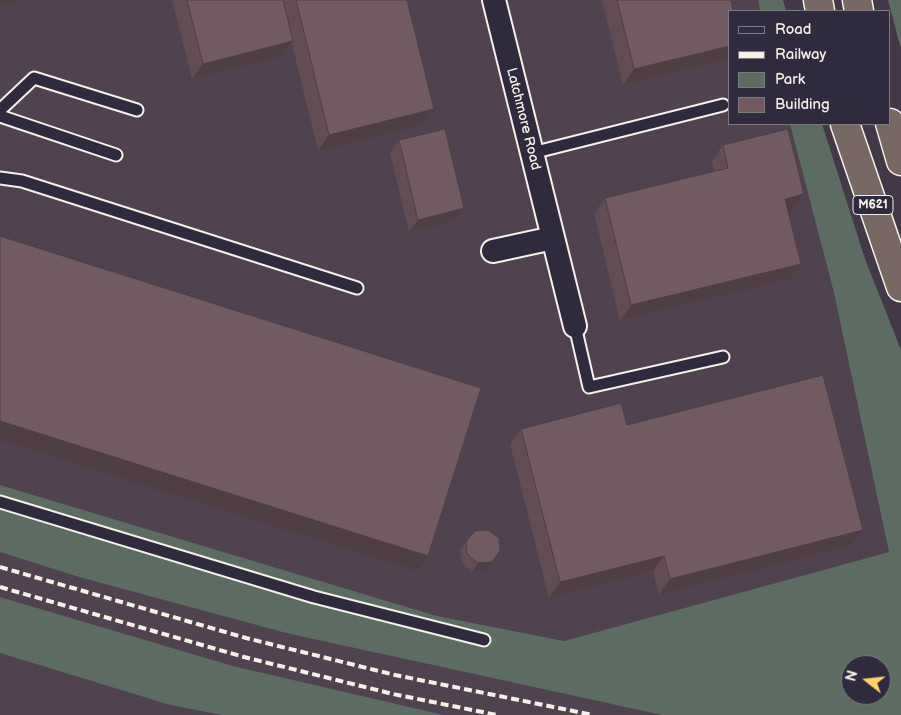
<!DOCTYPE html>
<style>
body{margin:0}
#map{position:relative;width:901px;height:715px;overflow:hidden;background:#433848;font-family:"Balsamiq Sans",sans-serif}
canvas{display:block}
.legend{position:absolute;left:728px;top:10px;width:162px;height:115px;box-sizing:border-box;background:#2f2a3d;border:1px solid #7e7a81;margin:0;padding:6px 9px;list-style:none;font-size:15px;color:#f4f1e8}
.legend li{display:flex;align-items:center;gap:10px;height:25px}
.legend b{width:25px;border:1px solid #7e7a81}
.north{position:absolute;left:841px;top:655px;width:50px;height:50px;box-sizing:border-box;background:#2f2a3d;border:1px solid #7e7a81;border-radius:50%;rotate:286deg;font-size:14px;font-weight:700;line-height:20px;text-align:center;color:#f4f1e8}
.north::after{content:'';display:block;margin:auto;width:18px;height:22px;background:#ffd166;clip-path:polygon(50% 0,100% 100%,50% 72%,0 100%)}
</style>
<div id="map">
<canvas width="901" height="715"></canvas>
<ul class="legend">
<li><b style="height:6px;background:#2f2a3d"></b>Road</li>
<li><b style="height:6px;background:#f4f1e8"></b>Railway</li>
<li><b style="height:14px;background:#5d6c62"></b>Park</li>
<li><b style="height:14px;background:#715a61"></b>Building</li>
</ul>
<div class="north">N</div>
</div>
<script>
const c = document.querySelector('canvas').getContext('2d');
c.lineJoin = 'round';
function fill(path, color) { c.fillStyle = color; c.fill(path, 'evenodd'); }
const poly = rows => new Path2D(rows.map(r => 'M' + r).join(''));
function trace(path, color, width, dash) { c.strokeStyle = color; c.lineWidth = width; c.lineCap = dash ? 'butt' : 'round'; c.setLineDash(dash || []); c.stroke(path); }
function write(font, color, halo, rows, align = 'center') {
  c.font = font + ' "Balsamiq Sans",sans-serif'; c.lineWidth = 4; c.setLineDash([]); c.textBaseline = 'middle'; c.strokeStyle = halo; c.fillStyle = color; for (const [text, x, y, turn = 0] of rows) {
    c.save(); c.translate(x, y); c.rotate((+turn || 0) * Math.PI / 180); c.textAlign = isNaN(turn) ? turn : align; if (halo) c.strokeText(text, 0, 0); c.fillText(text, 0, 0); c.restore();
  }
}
fill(poly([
 [0,0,758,0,760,11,730,11,730,124,790,124,834,293,889,552,564,641,437,616,0,485],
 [0,552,79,577,286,633,662,715,444,715,233,666,0,597],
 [0,653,170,705,222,715,0,715]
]), '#514250');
fill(poly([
 [758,0,783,0,786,11,760,11],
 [888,0,901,0,901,49],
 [790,124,822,124,865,259,901,350,901,715,662,715,286,633,79,577,0,552,0,485,437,616,564,641,889,552,834,293],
 [851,665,881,665,881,695,851,695],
 [0,597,233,666,444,715,222,715,170,705,0,653]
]), '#5d6c62');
const service = poly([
 [0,110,34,78,137,110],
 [0,116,116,155],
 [532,153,723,105],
 [0,178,22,181,357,288],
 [575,326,589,387,723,357],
 [0,502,314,597,484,640]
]);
const minor = poly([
 [494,0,575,326],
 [493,251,553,238]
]);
const motorway = poly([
 [818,0,820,11],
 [857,0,859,11],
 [890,123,901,161],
 [845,124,901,287]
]);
trace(service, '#f4f1e8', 15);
trace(minor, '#f4f1e8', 26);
trace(motorway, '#f4f1e8', 31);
trace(service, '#2f2a3d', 11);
trace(minor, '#2f2a3d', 22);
trace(motorway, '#776864', 28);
trace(poly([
 [0,567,246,638,395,675,593,715],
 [0,587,244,657,393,694,497,715]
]), '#f4f1e8', 4, [8, 4]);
fill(poly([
 [172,0,407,0,423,125,318,151,292,44,282,57,192,79],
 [602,0,731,0,730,11,730,59,623,85],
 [399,140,455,221,409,232,390,153],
 [723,145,804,194,793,210,788,211,801,264,790,279,620,321,594,214,605,198,714,171,712,161],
 [627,425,863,530,852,545,659,595,653,571,549,598,510,444,521,429],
 [475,531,494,560,486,570,472,572,462,563,460,550]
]), '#614d53');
fill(poly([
 [0,0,18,0,0,7],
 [293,41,282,57,192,79,203,64],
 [730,46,730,59,623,85,634,69],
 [434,109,423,125,318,151,329,135],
 [804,194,793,210,774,215,785,199],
 [464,208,455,221,409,232,418,220],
 [801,264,790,279,620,321,631,305],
 [0,421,428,556,417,571,0,440],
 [863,530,852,545,659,595,670,579],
 [500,551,486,570,472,572,478,563],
 [664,556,653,571,549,598,560,582]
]), '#4f3f44');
const building = poly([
 [187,0,283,0,293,41,203,64,187,0],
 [296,0,407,0,434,109,329,135,296,0],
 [617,0,731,0,733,11,730,11,730,46,634,69,617,0],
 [445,129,464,208,418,220,399,140,445,129],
 [788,129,804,194,785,199,801,264,631,305,605,198,728,168,723,145,788,129],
 [0,236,481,388,428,556,0,421,0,236],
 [823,375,863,530,670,579,664,556,560,582,521,429,621,403,627,425,823,375],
 [488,530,499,538,500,551,492,562,478,563,467,554,466,542,475,531,488,530]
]);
fill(building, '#715a61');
trace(building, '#4f3f44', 1);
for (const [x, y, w] of [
 [873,205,40]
]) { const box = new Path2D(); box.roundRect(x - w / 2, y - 9.5, w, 19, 4); c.fillStyle = '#2f2a3d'; c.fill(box); trace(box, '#f4f1e8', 1); }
write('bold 12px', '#f4f1e8', null, [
 ["M621",873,205]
]);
write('14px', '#f4f1e8', '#2f2a3d', [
 ["Latchmore Road",523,119,76]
]);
</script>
